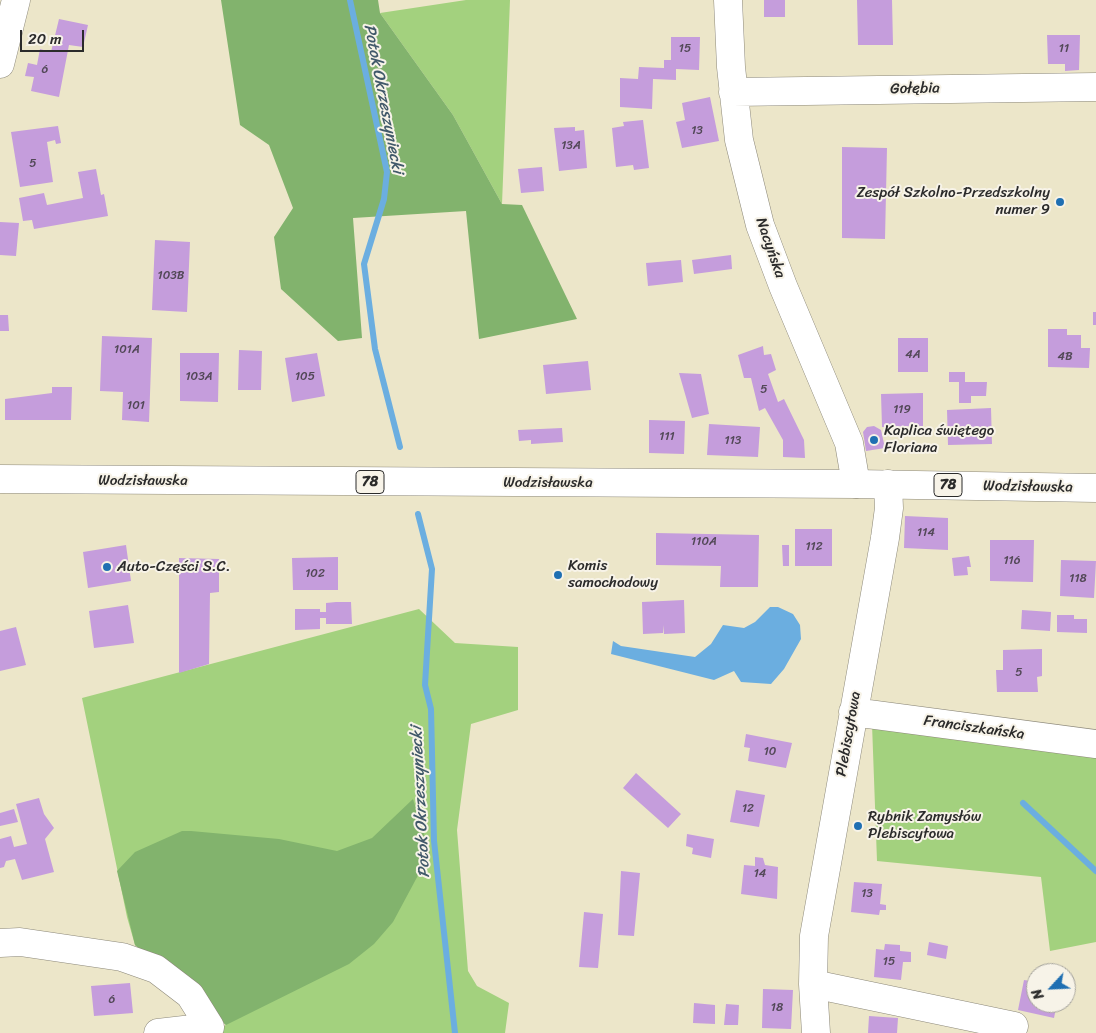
<!DOCTYPE html>
<meta charset="utf-8">
<style>
body{margin:0}
#map{position:relative;width:1096px;height:1033px;overflow:hidden;background:#ece6c9;font-family:Sriracha,sans-serif}
canvas{display:block}
.north{position:absolute;left:1026px;top:963px;width:50px;height:50px;box-sizing:border-box;background:#f7f3e8;border:1px solid #a5a39c;border-radius:50%;rotate:245deg;font-size:14px;font-weight:700;line-height:20px;text-align:center;color:#2b2b2b}
.north::after{content:'';display:block;margin:auto;width:18px;height:22px;background:#1f6fb2;clip-path:polygon(50% 0,100% 100%,50% 72%,0 100%)}
.scale{position:absolute;left:20px;top:30px;width:64px;height:22px;box-sizing:border-box;border:2px solid #2b2b2b;border-top:0;padding-left:6px;font-size:15px;line-height:18px;white-space:nowrap;color:#2b2b2b;-webkit-text-stroke:4px #f7f3e8;paint-order:stroke}
</style>
<div id="map">
<canvas width="1096" height="1033"></canvas>
<div class="north">N</div>
<div class="scale">20 m</div>
</div>
<script>
const c = document.querySelector('canvas').getContext('2d');
c.lineJoin = 'round';
function fill(path, color) { c.fillStyle = color; c.fill(path, 'evenodd'); }
const poly = rows => new Path2D(rows.map(r => 'M' + r).join(''));
function trace(path, color, width, dash) { c.strokeStyle = color; c.lineWidth = width; c.lineCap = dash ? 'butt' : 'round'; c.setLineDash(dash || []); c.stroke(path); }
function write(font, color, halo, rows, align = 'center') {
  c.font = font + ' Sriracha,sans-serif'; c.lineWidth = 4; c.setLineDash([]); c.textBaseline = 'middle'; c.strokeStyle = halo; c.fillStyle = color; for (const [text, x, y, turn = 0] of rows) {
    c.save(); c.translate(x, y); c.rotate((+turn || 0) * Math.PI / 180); c.textAlign = isNaN(turn) ? turn : align; if (halo) c.strokeText(text, 0, 0); c.fillText(text, 0, 0); c.restore();
  }
}
fill(poly([
 [466,0,510,0,502,204,453,115,380,13],
 [419,609,455,643,518,647,518,710,471,724,457,830,468,971,477,986,509,1003,505,1033,207,1033,226,1025,135,945,127,917,82,698],
 [872,724,1096,752,1096,942,1050,951,1041,877,877,861]
]), '#a3d17e');
fill(poly([
 [221,0,378,0,380,13,453,115,502,204,522,205,577,319,479,339,466,211,353,218,362,338,338,341,281,289,274,237,293,208,269,145,240,125],
 [413,799,430,853,393,922,374,944,349,964,226,1025,135,945,117,871,135,852,182,831,191,831,279,839,337,851,372,838]
]), '#82b36d');
fill(poly([
 [770,607,778,607,793,614,800,625,801,639,784,669,771,684,741,682,734,671,714,680,611,654,613,641,621,646,695,657,711,644,723,625,744,628,755,622]
]), '#6baee0');
trace(poly([
 [350,0,387,172,384,199,364,264,375,349,400,447],
 [418,514,432,569,425,685,431,709,434,841,455,1033],
 [1023,803,1096,871]
]), '#6baee0', 6);
fill(poly([
 [764,0,785,0,785,17,764,17],
 [857,0,892,0,893,45,858,45],
 [59,19,88,25,83,47,69,45,59,97,31,91,34,77,25,76,28,63,37,65,40,49,51,52],
 [1047,35,1080,35,1079,70,1065,71,1065,64,1048,64],
 [671,37,700,37,699,70,676,69,676,80,653,79,652,109,620,107,620,78,638,79,639,67,664,68,664,60,671,60],
 [710,97,719,141,682,148,676,122,685,120,682,103],
 [643,120,649,168,634,170,633,165,616,167,612,128,624,126,623,122],
 [58,126,61,143,56,144,55,140,47,142,53,182,20,187,11,132],
 [575,127,575,131,584,130,587,168,559,171,554,128],
 [842,147,887,148,885,239,842,238],
 [542,167,544,191,521,193,518,169],
 [96,169,101,195,104,194,108,216,34,229,32,220,23,221,19,198,44,193,47,205,83,198,78,172],
 [0,222,19,223,16,256,0,255],
 [155,240,190,242,187,312,152,310],
 [731,255,732,269,694,274,692,260],
 [681,260,683,282,648,286,646,263],
 [1093,312,1096,312,1096,325,1093,325],
 [0,315,8,315,9,331,0,331],
 [1048,329,1067,329,1067,335,1081,335,1081,348,1090,348,1089,368,1048,367],
 [102,336,152,338,149,422,122,420,123,392,100,391],
 [898,338,928,338,928,372,898,372],
 [763,346,764,355,771,354,776,370,768,374,778,402,784,399,804,440,805,458,783,457,783,440,765,408,759,411,751,378,744,378,738,355],
 [239,350,262,351,261,390,238,390],
 [180,353,219,353,218,402,180,401],
 [317,353,325,396,292,402,285,358],
 [588,361,591,390,546,394,543,365],
 [949,372,965,372,965,382,987,382,986,396,971,396,971,403,959,403,959,382,949,382],
 [679,373,701,374,709,414,692,418],
 [52,387,72,387,71,420,5,420,5,399,52,393],
 [923,393,923,426,882,427,881,394],
 [991,408,992,444,948,445,947,410],
 [649,420,685,421,684,454,649,453],
 [709,424,760,427,758,457,707,455],
 [874,426,881,430,885,448,866,451,863,432,867,427],
 [562,428,563,442,531,444,531,440,519,441,518,430],
 [905,516,948,518,948,550,904,548],
 [795,529,832,529,832,566,795,566],
 [656,533,759,535,758,587,720,587,721,566,656,565],
 [990,540,1034,540,1033,582,990,581],
 [126,545,131,581,88,588,83,552],
 [782,545,789,545,789,566,783,566],
 [969,556,971,567,967,567,968,575,954,576,952,558],
 [338,557,338,590,293,590,292,558],
 [179,558,219,559,219,592,210,593,209,664,179,673],
 [1061,560,1096,561,1094,598,1060,596],
 [684,600,685,633,664,634,663,625,663,633,643,634,642,602],
 [336,602,351,602,352,624,326,624,326,618,320,618,320,629,295,630,295,609,320,609,320,612,326,612,326,603],
 [128,605,134,643,94,648,89,611],
 [1022,610,1051,612,1050,631,1021,629],
 [1057,615,1074,615,1074,619,1087,619,1087,633,1057,632],
 [16,627,26,665,0,671,0,631],
 [1042,649,1042,676,1037,677,1038,692,997,692,996,670,1003,670,1003,650],
 [746,734,792,743,786,768,748,761,750,748,744,747],
 [636,773,681,814,668,828,623,788],
 [736,790,765,795,759,827,730,822],
 [39,798,44,814,54,828,45,839,54,872,22,880,15,859,6,861,4,867,0,868,0,839,11,836,14,847,27,844,16,804],
 [14,809,18,822,0,826,0,813],
 [687,834,714,839,711,858,692,854,693,848,686,846],
 [755,857,763,858,765,865,778,867,777,899,741,894,744,865,755,866],
 [621,871,640,873,634,936,618,935],
 [854,882,882,884,880,904,886,905,886,910,880,910,879,915,851,912],
 [584,912,603,914,598,968,579,967],
 [929,942,948,946,946,959,927,955],
 [885,944,900,945,900,951,911,952,911,962,903,962,901,980,874,977,876,949,884,950],
 [1024,980,1036,982,1036,1003,1057,1003,1054,1018,1018,1010],
 [130,983,133,1013,94,1016,91,986],
 [763,989,793,990,791,1029,762,1028],
 [694,1003,715,1005,715,1024,693,1023],
 [726,1004,739,1005,738,1025,724,1025],
 [869,1016,898,1018,897,1033,868,1033]
]), '#c59ddc');
const minor = poly([
 [728,0,731,67,739,140,760,225,783,286,849,443,856,484],
 [0,64,16,0],
 [733,92,1096,87],
 [853,712,1096,744],
 [0,943,20,942,122,957,156,969,190,995,210,1027,158,1033],
 [813,984,1014,1026],
 [816,1033,813,984,814,936,885,538,889,508,888,484]
]);
const major = poly([
 [0,479,856,484,1096,488]
]);
trace(minor, '#8c887a', 29);
trace(major, '#8c887a', 29);
trace(minor, '#fff', 28);
trace(major, '#fff', 28);
for (const [x, y, r, color] of [
 [1060,202,5,"#1f6fb2"],
 [874,440,5,"#1f6fb2"],
 [107,567,5,"#1f6fb2"],
 [558,575,5,"#1f6fb2"],
 [858,826,5,"#1f6fb2"]
]) { const dot = new Path2D(); dot.arc(x, y, r, 0, 2 * Math.PI); c.fillStyle = color; c.fill(dot); trace(dot, '#f7f3e8', 2); }
write('12px', '#524857', null, [
 ["15",685,49],
 ["11",1064,49],
 ["6",45,70],
 ["13",697,131],
 ["13A",571,146],
 ["5",33,164],
 ["103B",171,276],
 ["101A",127,350],
 ["4A",913,355],
 ["4B",1065,357],
 ["103A",199,377],
 ["105",305,377],
 ["5",764,390],
 ["101",136,406],
 ["119",902,410],
 ["111",667,437],
 ["113",733,441],
 ["114",926,533],
 ["110A",704,542],
 ["112",814,547],
 ["116",1012,561],
 ["102",315,574],
 ["118",1078,579],
 ["5",1019,673],
 ["10",770,752],
 ["12",748,809],
 ["14",760,874],
 ["13",867,894],
 ["15",889,962],
 ["6",112,1000],
 ["18",777,1008]
]);
for (const [x, y, w] of [
 [370,482,28],
 [948,485,28]
]) { const box = new Path2D(); box.roundRect(x - w / 2, y - 11.5, w, 23, 4); c.fillStyle = '#f7f3e8'; c.fill(box); trace(box, '#2b2b2b', 1); }
write('bold 14px', '#2b2b2b', null, [
 ["78",370,482],
 ["78",948,485]
]);
write('15px', '#2b2b2b', '#f7f3e8', [
 ["Gołębia",915,89,-1],
 ["Nacyńska",770,248,71],
 ["Wodzisławska",143,481],
 ["Wodzisławska",548,483],
 ["Wodzisławska",1028,487,1],
 ["Franciszkańska",974,728,8],
 ["Plebiscytowa",849,734,-80]
]);
write('15px', '#2b2b2b', '#f7f3e8', [
 ["Zespół Szkolno-Przedszkolny",1050,193,"right"],
 ["numer 9",1050,210,"right"],
 ["Kaplica świętego",884,431],
 ["Floriana",884,448],
 ["Komis",568,566],
 ["samochodowy",568,583],
 ["Auto-Części S.C.",117,567],
 ["Rybnik Zamysłów",868,817],
 ["Plebiscytowa",868,834]
], 'left');
write('italic 16px', '#41596a', '#f7f3e8', [
 ["Potok Okrzeszyniecki",383,99,79],
 ["Potok Okrzeszyniecki",421,802,-93]
]);
</script>
